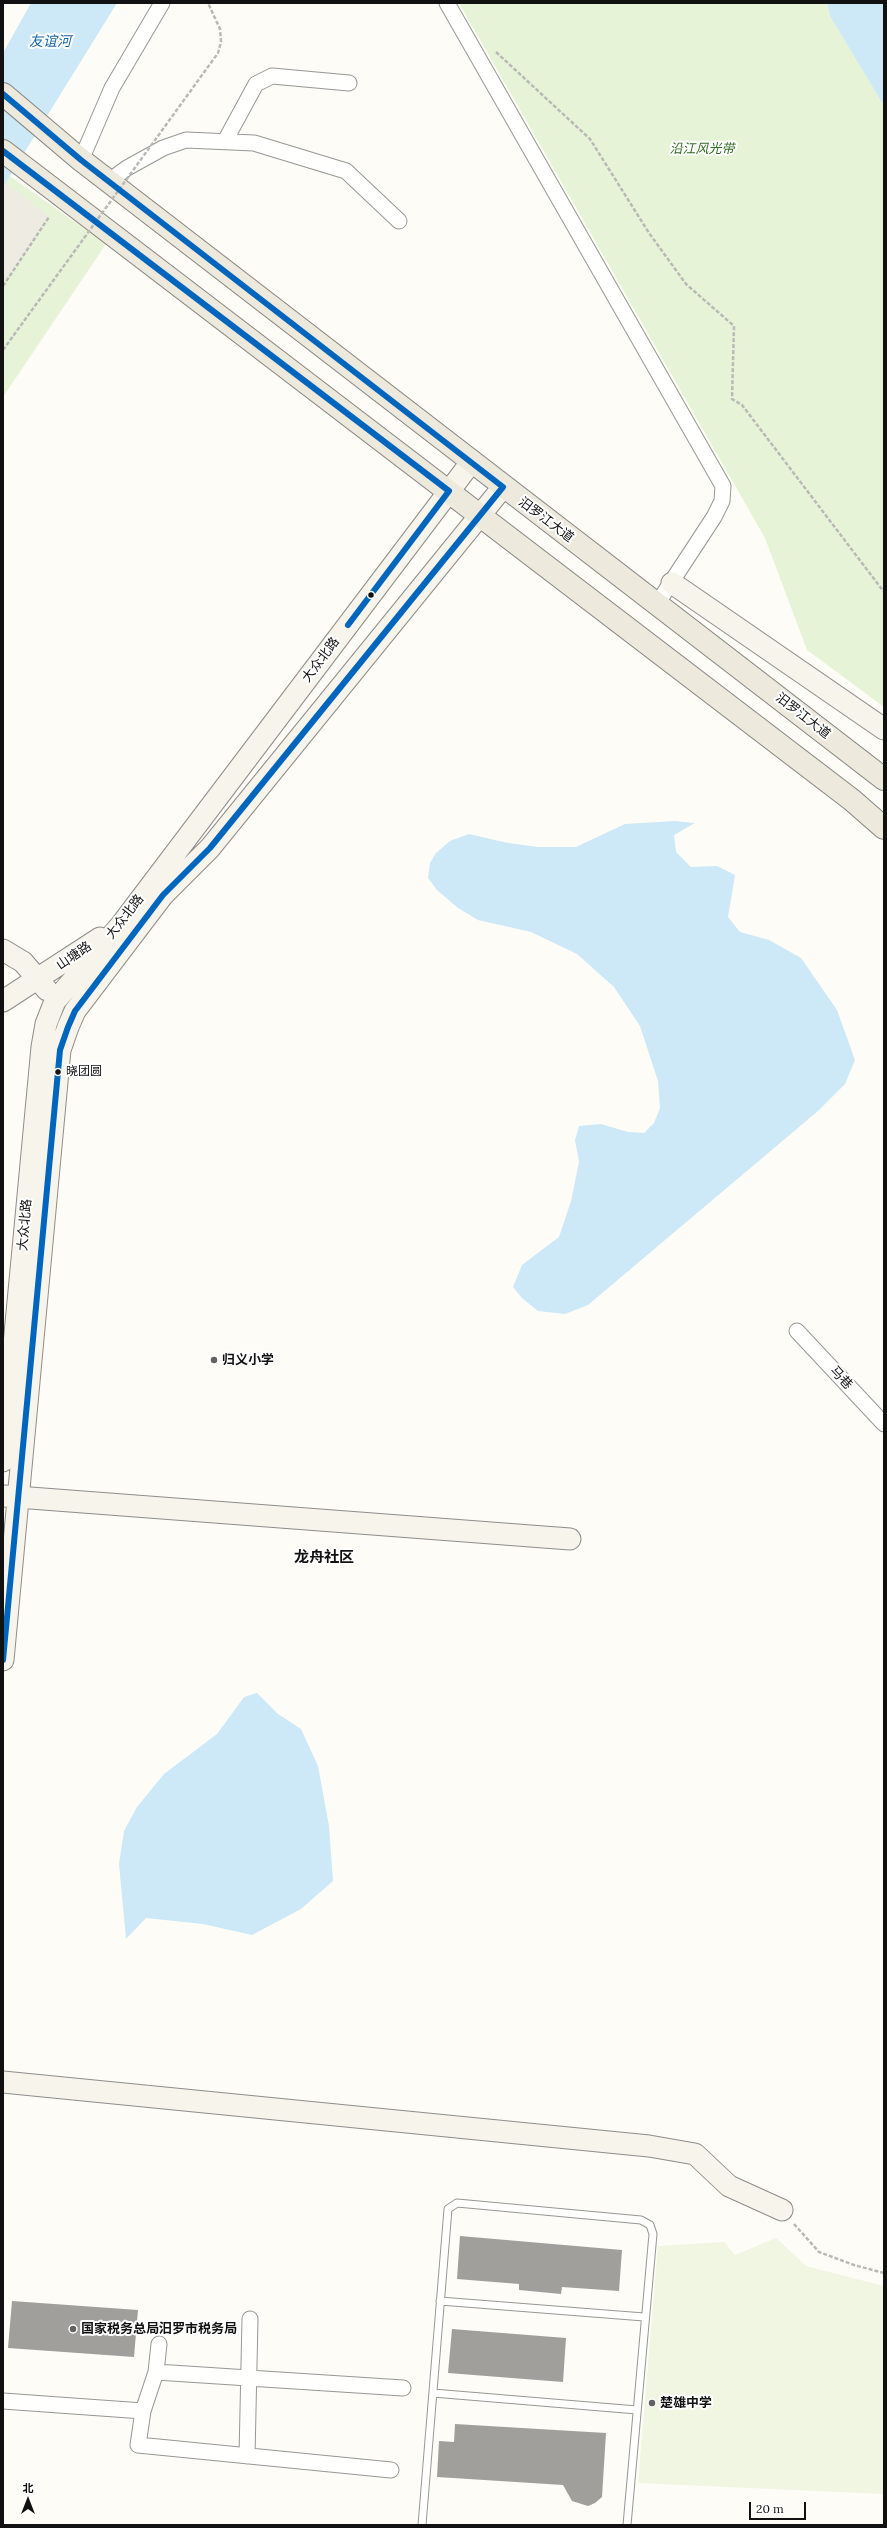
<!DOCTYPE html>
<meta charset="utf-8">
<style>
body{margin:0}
#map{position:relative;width:887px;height:2528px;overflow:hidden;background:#fdfcf7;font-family:Lora,"Noto Sans SC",serif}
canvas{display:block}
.frame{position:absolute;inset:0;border:4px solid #111;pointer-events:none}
.north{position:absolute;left:8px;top:2480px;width:40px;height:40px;-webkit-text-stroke:3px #fff;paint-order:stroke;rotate:0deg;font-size:11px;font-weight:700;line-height:16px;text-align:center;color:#111}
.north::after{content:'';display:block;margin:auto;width:14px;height:18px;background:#111;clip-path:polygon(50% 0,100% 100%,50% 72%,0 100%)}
.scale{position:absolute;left:749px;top:2502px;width:57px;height:18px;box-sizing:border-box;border:2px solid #111;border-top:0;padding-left:5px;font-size:12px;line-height:14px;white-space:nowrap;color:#111;-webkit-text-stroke:3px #fff;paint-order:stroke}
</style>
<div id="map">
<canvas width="887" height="2528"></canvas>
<div class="frame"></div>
<div class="north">北</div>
<div class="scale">20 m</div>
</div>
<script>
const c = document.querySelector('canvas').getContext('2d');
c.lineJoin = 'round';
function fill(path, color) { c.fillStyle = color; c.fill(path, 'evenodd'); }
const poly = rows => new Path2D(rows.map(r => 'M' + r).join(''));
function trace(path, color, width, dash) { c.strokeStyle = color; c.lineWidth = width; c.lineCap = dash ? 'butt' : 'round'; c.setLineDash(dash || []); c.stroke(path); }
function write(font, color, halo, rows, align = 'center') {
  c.font = font + ' Lora,"Noto Sans SC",serif'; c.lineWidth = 4; c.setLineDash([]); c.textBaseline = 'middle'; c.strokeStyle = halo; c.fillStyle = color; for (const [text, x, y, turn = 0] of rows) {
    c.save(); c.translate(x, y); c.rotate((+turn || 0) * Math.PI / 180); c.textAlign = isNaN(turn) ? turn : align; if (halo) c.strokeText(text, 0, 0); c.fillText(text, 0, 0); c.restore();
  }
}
fill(poly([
 [459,3,827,3,830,16,884,106,884,707,807,650,765,538],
 [3,171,106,244,3,397]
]), '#e7f3d7');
fill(poly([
 [776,2238,806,2266,884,2286,884,2494,638,2483,658,2246,724,2242,735,2255]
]), '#f0f6e1');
fill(poly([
 [3,181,49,217,3,286]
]), '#edebe2');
fill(poly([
 [31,3,117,3,3,187,3,53],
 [827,3,884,3,884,106,830,16],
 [675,821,695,823,674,835,676,852,691,867,717,866,735,875,728,917,740,932,769,940,801,958,837,1010,855,1060,845,1084,818,1111,588,1305,565,1314,538,1311,522,1298,513,1287,522,1265,559,1237,571,1201,579,1162,575,1140,579,1126,601,1124,628,1132,644,1133,654,1123,660,1108,658,1081,640,1026,614,987,577,954,531,932,478,920,458,908,437,890,428,878,430,863,436,853,450,841,469,834,508,843,538,847,576,847,625,824],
 [257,1693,278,1714,301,1729,318,1766,329,1826,333,1881,301,1909,252,1935,203,1924,146,1918,126,1939,119,1864,124,1831,137,1807,164,1774,217,1734,244,1697]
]), '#cde8f7');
fill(poly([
 [460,2236,622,2250,619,2291,562,2287,561,2294,519,2290,519,2284,457,2279],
 [12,2301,138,2310,134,2357,8,2348],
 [452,2329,566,2338,563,2382,448,2373],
 [455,2424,606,2433,602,2497,595,2503,588,2506,572,2501,563,2485,437,2477,439,2441,454,2442]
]), '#a19f9c');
const lane = poly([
 [440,2301,644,2317],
 [433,2393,637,2410],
 [422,2525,448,2209,457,2203,641,2220,650,2225,653,2234,627,2525]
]);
const street = poly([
 [447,3,723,486,722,501,714,517,657,604],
 [225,141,256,84,272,76,349,83],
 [81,160,112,88,162,3],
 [109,181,127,168,163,148,186,140,254,143,346,171,399,221],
 [797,1331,884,1424],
 [159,2344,156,2372,143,2411,138,2445,391,2470],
 [156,2372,403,2388],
 [3,2401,143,2411],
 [247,2456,250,2319]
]);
const secondary = poly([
 [672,583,884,729],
 [3,950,23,962,47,990],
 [3,1001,100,938],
 [3,1461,42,1047,46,1024,55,1001,121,925,472,461],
 [4,1496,570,1539],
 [3,1660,60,1050,68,1027,75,1011,163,895,210,848,503,487],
 [3,2082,649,2146,695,2154,729,2186,782,2210]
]);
const primary = poly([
 [3,94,81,160,884,779],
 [3,151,852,800,884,828]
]);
trace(lane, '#979795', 9);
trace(street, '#979795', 17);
trace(secondary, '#8e8d8b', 23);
trace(primary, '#858482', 24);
trace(poly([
 [496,52,590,139,649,233,686,284,734,326,732,399,742,405,884,592],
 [3,286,49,217],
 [794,2224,819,2252,854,2265,884,2273]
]), '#b9b9b8', 2.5, [4, 2]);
trace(lane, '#fffffe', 7);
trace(street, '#fffffe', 15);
trace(secondary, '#f6f4eb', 21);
trace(primary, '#ede9dc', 22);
trace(poly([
 [3,350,218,53,221,42,220,29,208,3]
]), '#b9b9b8', 2.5, [4, 2]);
trace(poly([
 [3,94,81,160,503,487,210,848,163,895,75,1011,68,1027,60,1050,3,1660],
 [3,151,449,491,348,625]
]), '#0065bd', 6);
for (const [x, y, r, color] of [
 [371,595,3.5,"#111"],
 [58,1072,3.5,"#111"],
 [214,1360,4,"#646362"],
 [73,2329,4,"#646362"],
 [652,2403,4,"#646362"]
]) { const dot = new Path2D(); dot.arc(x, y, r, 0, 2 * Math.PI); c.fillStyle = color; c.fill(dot); trace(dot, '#fff', 1.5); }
write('12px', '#111', '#fff', [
 ["晓团圆",66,1072]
], 'left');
write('italic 13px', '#2f6b1f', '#fff', [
 ["沿江风光带",702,149]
]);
write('13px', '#111', '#fff', [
 ["汨罗江大道",546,520,37],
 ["大众北路",321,660,-53],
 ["汨罗江大道",803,716,38],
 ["大众北路",125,917,-52],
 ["山塘路",74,956,-34],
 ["大众北路",25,1225,-85],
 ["马巷",841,1378,47]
]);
write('bold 13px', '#111', '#fff', [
 ["归义小学",222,1360],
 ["国家税务总局汨罗市税务局",81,2329],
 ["楚雄中学",660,2403]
], 'left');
write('italic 14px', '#1768a6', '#fff', [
 ["友谊河",50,42]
]);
write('bold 15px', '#111', '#fff', [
 ["龙舟社区",324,1558]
]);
</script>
